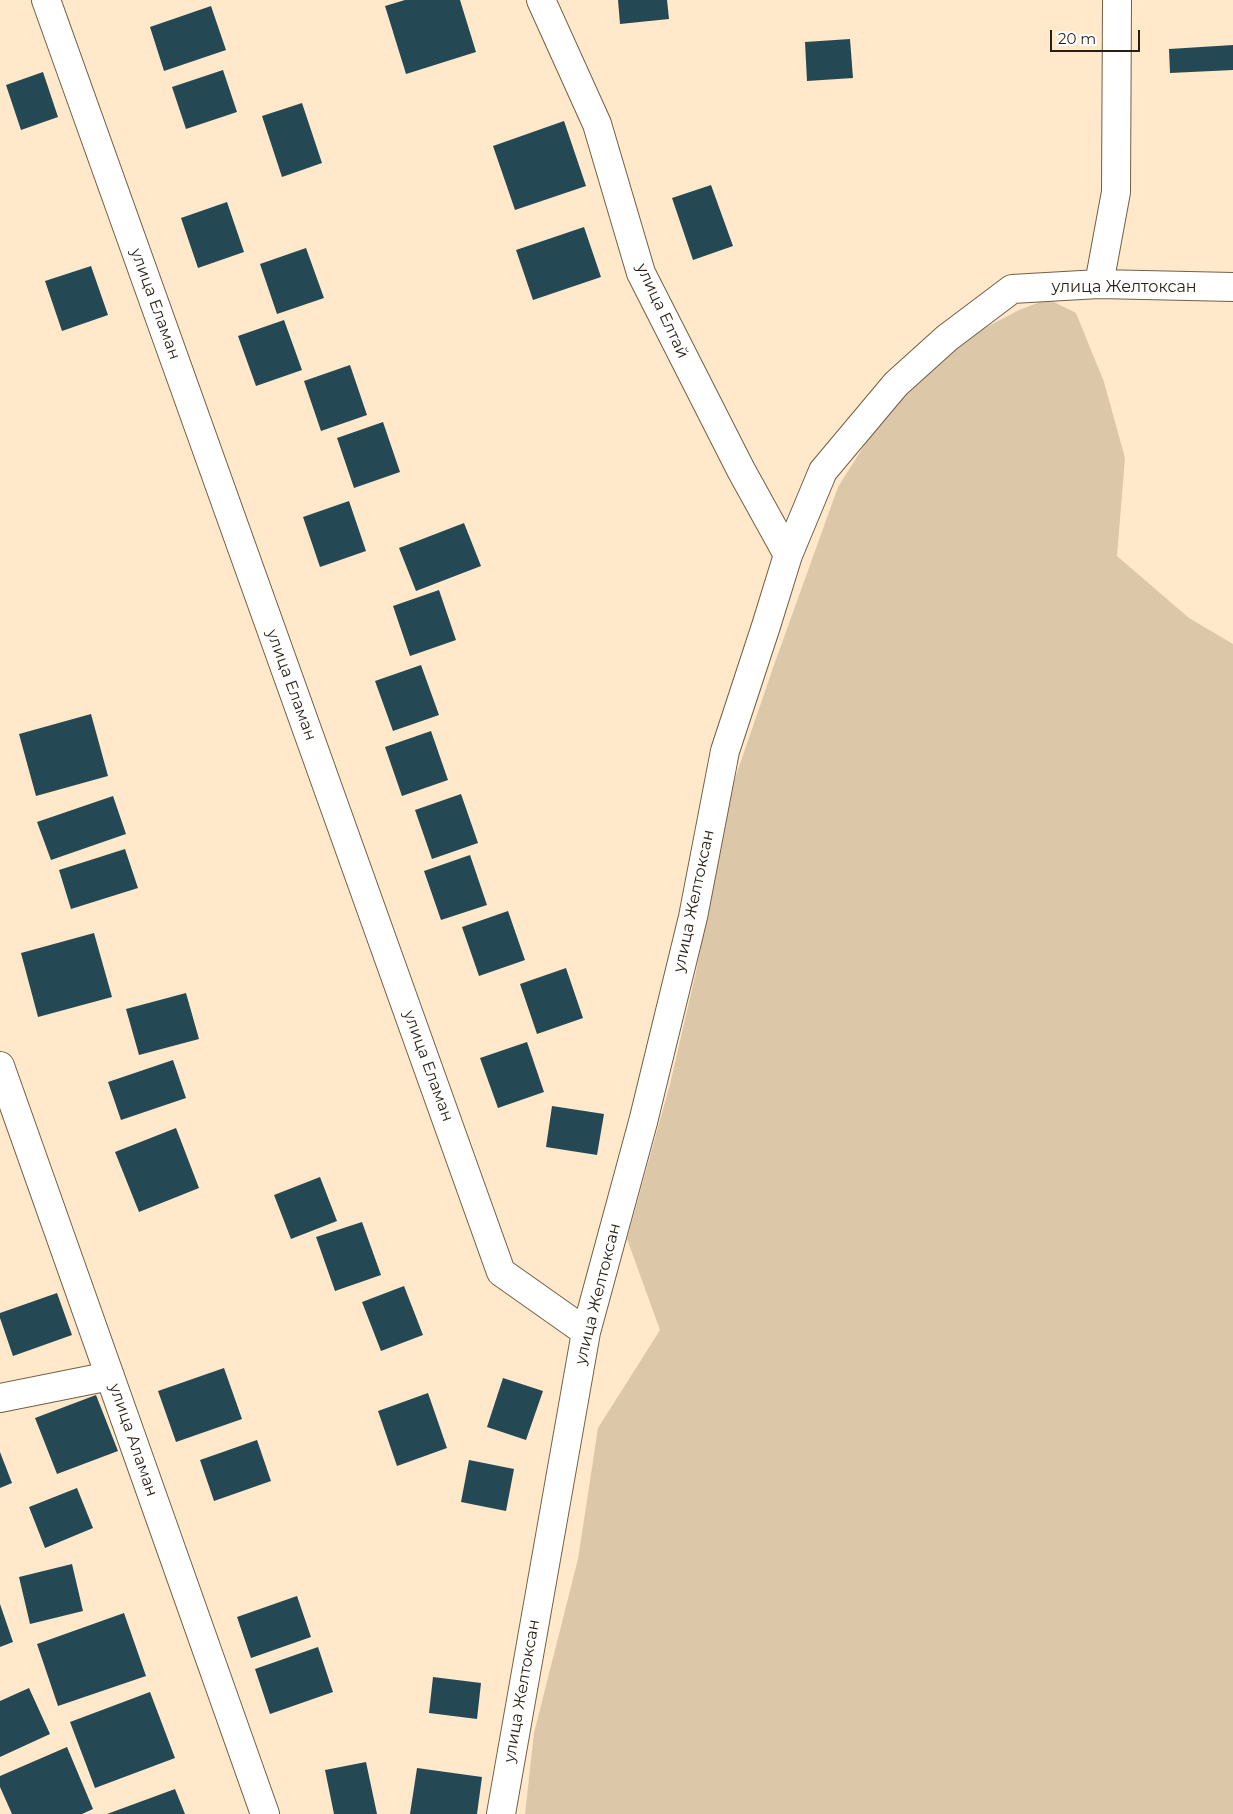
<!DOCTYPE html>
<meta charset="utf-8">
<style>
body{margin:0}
#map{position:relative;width:1233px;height:1814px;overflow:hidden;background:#ffe9ca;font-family:Montserrat,sans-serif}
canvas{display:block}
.scale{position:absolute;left:1050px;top:30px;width:90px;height:22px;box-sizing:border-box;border:2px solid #271f13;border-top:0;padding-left:6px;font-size:15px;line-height:18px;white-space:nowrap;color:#271f13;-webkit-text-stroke:4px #fff;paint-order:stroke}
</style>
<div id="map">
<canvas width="1233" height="1814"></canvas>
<div class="scale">20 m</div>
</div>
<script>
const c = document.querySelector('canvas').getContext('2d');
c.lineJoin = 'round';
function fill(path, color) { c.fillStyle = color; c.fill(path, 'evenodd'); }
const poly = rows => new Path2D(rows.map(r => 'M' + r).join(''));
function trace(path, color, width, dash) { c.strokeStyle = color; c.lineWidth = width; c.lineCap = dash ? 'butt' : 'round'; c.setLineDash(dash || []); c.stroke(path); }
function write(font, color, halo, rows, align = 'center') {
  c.font = font + ' Montserrat,sans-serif'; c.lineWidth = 5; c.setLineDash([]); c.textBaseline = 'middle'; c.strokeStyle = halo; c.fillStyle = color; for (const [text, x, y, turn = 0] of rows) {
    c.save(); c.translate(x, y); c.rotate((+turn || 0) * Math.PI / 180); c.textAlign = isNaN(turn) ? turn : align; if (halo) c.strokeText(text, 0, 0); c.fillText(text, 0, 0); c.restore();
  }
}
fill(poly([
 [1048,299,1076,313,1104,382,1125,458,1117,556,1189,618,1233,644,1233,1814,525,1814,534,1733,578,1559,598,1428,660,1330,627,1239,670,1084,696,972,729,796,774,665,838,487,891,403,964,339,1019,310]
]), '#ddc7a9');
fill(poly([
 [405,0,460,0,476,52,406,74,385,6],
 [618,0,667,0,669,19,620,24],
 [211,6,226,50,164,71,150,27],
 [850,39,853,78,807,81,805,42],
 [1233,45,1233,70,1170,73,1169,49],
 [223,70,237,112,186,129,172,87],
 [43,72,58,117,21,130,6,85],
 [302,103,322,163,282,177,262,116],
 [564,121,586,186,515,210,493,146],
 [711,185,733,246,693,260,672,198],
 [227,202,244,252,198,268,181,218],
 [584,227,601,277,533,300,516,250],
 [306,248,324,298,277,314,260,264],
 [91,266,108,315,62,331,45,281],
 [284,320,302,370,256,386,238,336],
 [350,365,367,415,321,431,304,381],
 [383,422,400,472,354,488,337,438],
 [349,501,366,551,320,567,303,517],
 [464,523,481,566,416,591,399,548],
 [439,590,456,640,410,656,393,606],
 [421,665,439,715,393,731,375,681],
 [91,714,108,776,36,796,19,734],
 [431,731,448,780,402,796,385,747],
 [461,794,478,843,432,859,415,810],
 [113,796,126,834,51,860,37,822],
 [125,849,138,888,71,909,59,870],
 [470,855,487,905,441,920,424,871],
 [508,911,525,960,479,976,462,927],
 [94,933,112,997,38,1017,21,953],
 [566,968,583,1018,537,1034,520,984],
 [186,993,199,1039,139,1055,126,1009],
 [527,1042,544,1092,498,1108,480,1058],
 [173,1060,186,1098,121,1120,108,1082],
 [552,1106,604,1114,597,1155,546,1147],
 [176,1128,199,1188,139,1212,115,1152],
 [320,1177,337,1221,291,1239,274,1195],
 [362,1222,381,1275,335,1291,316,1237],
 [404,1286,423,1335,381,1351,362,1302],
 [57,1293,72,1335,13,1356,0,1318,0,1313],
 [224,1368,242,1419,176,1442,158,1391],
 [503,1378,543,1391,526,1440,487,1427],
 [428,1393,447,1448,397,1466,378,1411],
 [96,1395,118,1451,57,1474,35,1418],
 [257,1440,271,1481,214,1501,200,1460],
 [0,1452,12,1483,0,1488],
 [469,1460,514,1469,506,1511,461,1502],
 [77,1488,93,1528,45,1548,29,1507],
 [72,1564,83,1611,30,1624,19,1577],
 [297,1596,311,1637,251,1658,237,1617],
 [0,1604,13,1642,0,1647],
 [124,1613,146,1676,58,1706,37,1644],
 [318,1647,333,1692,270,1714,255,1669],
 [433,1677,481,1683,477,1719,429,1713],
 [29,1688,50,1734,0,1757,0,1701],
 [150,1692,175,1758,95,1788,70,1722],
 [67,1747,93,1809,82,1814,12,1814,0,1787,0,1776],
 [366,1762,377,1814,334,1814,325,1770],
 [417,1768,482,1777,477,1814,410,1814],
 [175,1789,185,1814,107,1814]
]), '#244955');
const minor = poly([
 [46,0,501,1272,586,1332],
 [541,0,597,124,641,273,741,470,788,555],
 [1099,284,1116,192,1117,0],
 [0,1066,265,1814],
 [0,1398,110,1376],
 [501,1814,586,1332,643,1122,693,917,725,751,766,626,788,555,823,471,896,384,947,338,1012,289,1099,284,1233,287]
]);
trace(minor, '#725f44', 30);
trace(minor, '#fff', 28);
write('16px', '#271f13', '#fff', [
 ["улица Желтоксан",1124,287],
 ["улица Еламан",155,304,70],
 ["улица Елтай",662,311,65],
 ["улица Еламан",291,685,70],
 ["улица Желтоксан",694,901,-78],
 ["улица Еламан",428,1066,70],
 ["улица Желтоксан",598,1294,-76],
 ["улица Аламан",133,1440,71],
 ["улица Желтоксан",522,1691,-80]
]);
</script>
